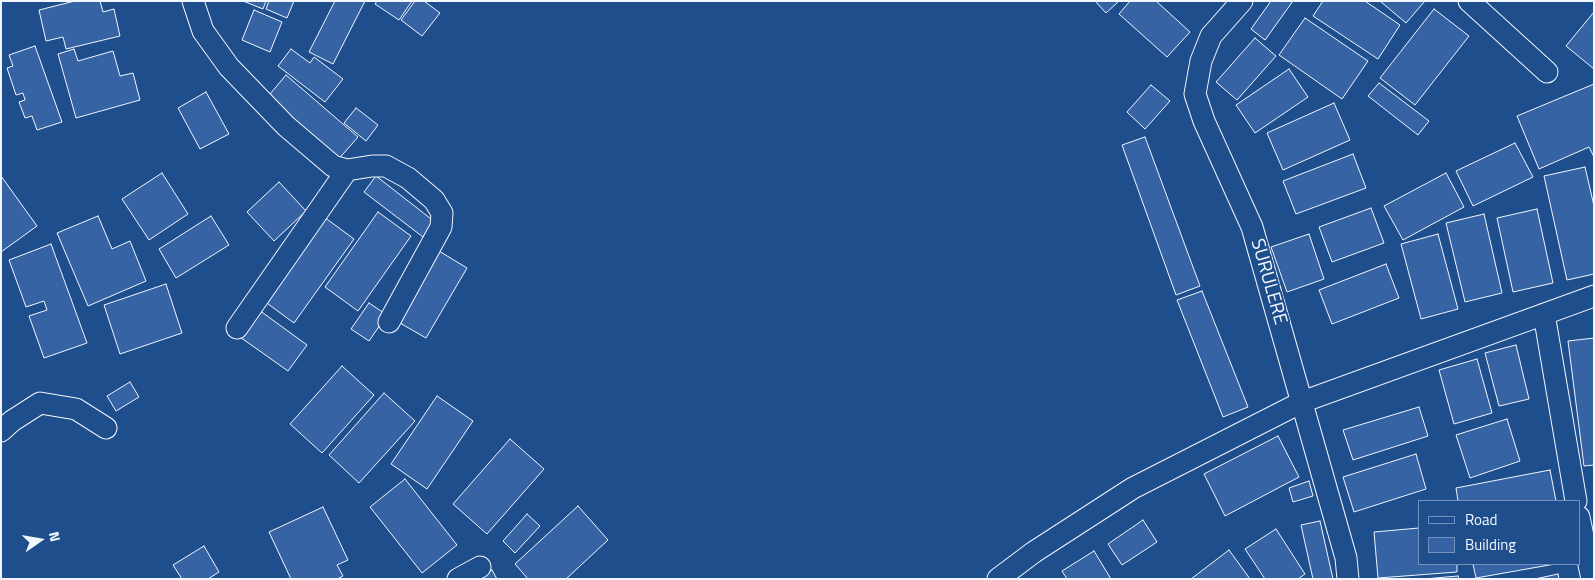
<!DOCTYPE html>
<style>
body{margin:0}
#map{position:relative;width:1595px;height:580px;overflow:hidden;background:#1f4e8c;font-family:"Titillium Web",sans-serif}
canvas{display:block}
.frame{position:absolute;inset:0;border:2px solid #f2f6ff;pointer-events:none}
.legend{position:absolute;left:1418px;top:500px;width:162px;height:65px;box-sizing:border-box;background:#1f4e8c;border:1px solid #7391ba;margin:0;padding:6px 9px;list-style:none;font-size:15px;color:#f2f6ff}
.legend li{display:flex;align-items:center;gap:10px;height:25px}
.legend b{width:25px;border:1px solid #7391ba}
.north{position:absolute;left:15px;top:515px;width:50px;height:50px;-webkit-text-stroke:4px #1f4e8c;paint-order:stroke;rotate:77deg;font-size:14px;font-weight:700;line-height:20px;text-align:center;color:#f2f6ff}
.north::after{content:'';display:block;margin:auto;width:18px;height:22px;background:#f2f6ff;clip-path:polygon(50% 0,100% 100%,50% 72%,0 100%)}
</style>
<div id="map">
<canvas width="1595" height="580"></canvas>
<div class="frame"></div>
<ul class="legend">
<li><b style="height:6px;background:#1f4e8c"></b>Road</li>
<li><b style="height:14px;background:#3563a3"></b>Building</li>
</ul>
<div class="north">N</div>
</div>
<script>
const c = document.querySelector('canvas').getContext('2d');
c.lineJoin = 'round';
function fill(path, color) { c.fillStyle = color; c.fill(path, 'evenodd'); }
const poly = rows => new Path2D(rows.map(r => 'M' + r).join(''));
function trace(path, color, width, dash) { c.strokeStyle = color; c.lineWidth = width; c.lineCap = dash ? 'butt' : 'round'; c.setLineDash(dash || []); c.stroke(path); }
function write(font, color, halo, rows, align = 'center') {
  c.font = font + ' "Titillium Web",sans-serif'; c.lineWidth = 4; c.setLineDash([]); c.textBaseline = 'middle'; c.strokeStyle = halo; c.fillStyle = color; for (const [text, x, y, turn = 0] of rows) {
    c.save(); c.translate(x, y); c.rotate((+turn || 0) * Math.PI / 180); c.textAlign = isNaN(turn) ? turn : align; if (halo) c.strokeText(text, 0, 0); c.fillText(text, 0, 0); c.restore();
  }
}
const building = poly([
 [75,1,100,1,103,12,114,9,120,36,66,49,63,37,46,41,39,10,75,1],
 [243,1,266,1,263,9,243,1],
 [269,1,294,1,287,18,266,9,269,1],
 [335,1,365,1,333,64,309,52,335,1],
 [377,1,412,1,399,20,375,4,377,1],
 [415,1,424,1,440,13,422,36,401,20,415,1],
 [1095,1,1119,1,1106,13,1095,1],
 [1130,1,1156,1,1190,32,1167,57,1119,14,1130,1],
 [1271,1,1293,1,1265,40,1251,29,1271,1],
 [1323,1,1365,1,1400,25,1378,59,1313,16,1323,1],
 [1380,1,1425,1,1406,23,1380,1],
 [1434,9,1469,36,1415,105,1380,78,1434,9],
 [254,10,282,22,270,52,242,40,254,10],
 [1594,12,1594,69,1566,46,1594,12],
 [1305,18,1368,61,1342,99,1279,55,1305,18],
 [1255,38,1276,56,1237,100,1216,82,1255,38],
 [35,46,62,122,37,130,32,116,25,118,19,102,25,100,23,93,16,95,7,68,13,66,9,55,35,46],
 [74,49,78,61,113,51,120,76,133,73,140,100,76,118,58,54,74,49],
 [291,49,310,63,314,57,343,79,325,102,278,66,291,49],
 [1289,69,1308,97,1255,133,1236,105,1289,69],
 [286,75,358,137,336,162,265,100,286,75],
 [1379,83,1429,121,1418,135,1368,96,1379,83],
 [1594,84,1594,157,1589,147,1539,169,1517,116,1594,84],
 [1151,85,1170,101,1145,129,1127,112,1151,85],
 [206,92,229,134,200,149,178,108,206,92],
 [1334,103,1350,140,1283,170,1267,133,1334,103],
 [356,108,378,125,366,141,344,123,356,108],
 [1145,137,1200,286,1176,295,1122,145,1145,137],
 [1515,143,1533,177,1473,206,1456,171,1515,143],
 [1353,154,1366,188,1296,214,1283,181,1353,154],
 [1585,167,1594,206,1594,274,1567,280,1544,176,1585,167],
 [162,173,188,214,149,240,122,199,162,173],
 [1446,173,1464,207,1403,240,1384,206,1446,173],
 [1,176,37,226,1,252,1,176],
 [376,176,435,222,423,237,364,192,376,176],
 [279,182,306,211,274,241,247,212,279,182],
 [1371,208,1384,243,1332,262,1319,227,1371,208],
 [1537,209,1553,283,1513,292,1497,218,1537,209],
 [378,212,411,236,358,311,325,287,378,212],
 [320,214,354,239,294,323,260,298,320,214],
 [1484,214,1502,293,1465,302,1446,223,1484,214],
 [98,216,112,249,130,241,146,281,88,306,57,233,98,216],
 [211,216,229,245,176,278,159,249,211,216],
 [1309,234,1324,279,1287,292,1271,247,1309,234],
 [1438,234,1458,309,1421,319,1401,244,1438,234],
 [51,244,87,343,44,358,29,316,47,310,44,301,26,307,9,260,51,244],
 [434,248,467,268,426,338,393,319,434,248],
 [1386,264,1399,298,1332,324,1319,290,1386,264],
 [166,284,182,333,120,354,104,305,166,284],
 [1202,291,1248,407,1223,417,1177,300,1202,291],
 [369,303,387,315,369,341,351,329,369,303],
 [259,310,307,345,288,371,240,337,259,310],
 [1594,338,1594,465,1584,466,1568,341,1594,338],
 [1516,345,1529,399,1499,406,1485,353,1516,345],
 [1477,359,1492,413,1454,424,1439,370,1477,359],
 [342,366,374,395,322,453,290,424,342,366],
 [130,382,139,397,116,411,107,396,130,382],
 [384,393,415,421,359,483,329,455,384,393],
 [437,396,473,421,427,489,391,464,437,396],
 [1419,407,1428,436,1353,460,1343,430,1419,407],
 [1507,419,1520,461,1470,478,1456,435,1507,419],
 [1278,436,1299,477,1225,516,1204,474,1278,436],
 [510,439,544,469,487,534,453,504,510,439],
 [1416,454,1426,489,1354,512,1343,477,1416,454],
 [1550,470,1556,501,1458,501,1456,488,1550,470],
 [405,479,457,545,422,573,370,507,405,479],
 [1309,481,1313,496,1293,502,1289,488,1309,481],
 [578,506,608,540,566,579,528,579,515,564,578,506],
 [323,507,348,560,337,565,343,576,337,579,291,579,269,532,323,507],
 [527,514,540,526,515,553,503,541,527,514],
 [1143,520,1157,542,1122,565,1108,544,1143,520],
 [1320,521,1333,579,1313,579,1301,525,1320,521],
 [1419,528,1419,564,1457,564,1457,572,1378,578,1374,532,1419,528],
 [1276,529,1305,574,1298,579,1265,579,1245,549,1276,529],
 [204,546,219,572,208,579,182,579,173,565,204,546],
 [1229,550,1250,579,1191,579,1229,550],
 [1094,551,1111,579,1067,579,1062,571,1094,551],
 [1473,564,1555,564,1476,578,1473,564],
 [492,570,497,579,477,579,492,570],
 [1558,574,1559,579,1535,579,1558,574],
 [1458,576,1459,579,1424,579,1458,576]
]);
fill(building, '#3563a3');
trace(building, '#f2f6ff', 1);
const minor = poly([
 [193,1,203,31,229,67,286,126,333,166,347,170,372,166,386,166,408,178,434,200,442,213,441,227,389,322],
 [1242,1,1211,36,1201,61,1195,94,1204,121,1252,227,1346,558,1348,579],
 [1469,1,1547,72],
 [1544,314,1576,501],
 [237,328,347,170],
 [1,431,12,421,40,403,76,409,106,428],
 [1579,517,1592,579],
 [458,579,480,567],
 [998,579,1034,552,1133,488,1302,402,1594,296]
]);
trace(minor, '#f2f6ff', 23);
trace(minor, '#1f4e8c', 21);
write('19px', '#f2f6ff', '#1f4e8c', [
 ["SURULERE",1268,282,74]
]);
</script>
